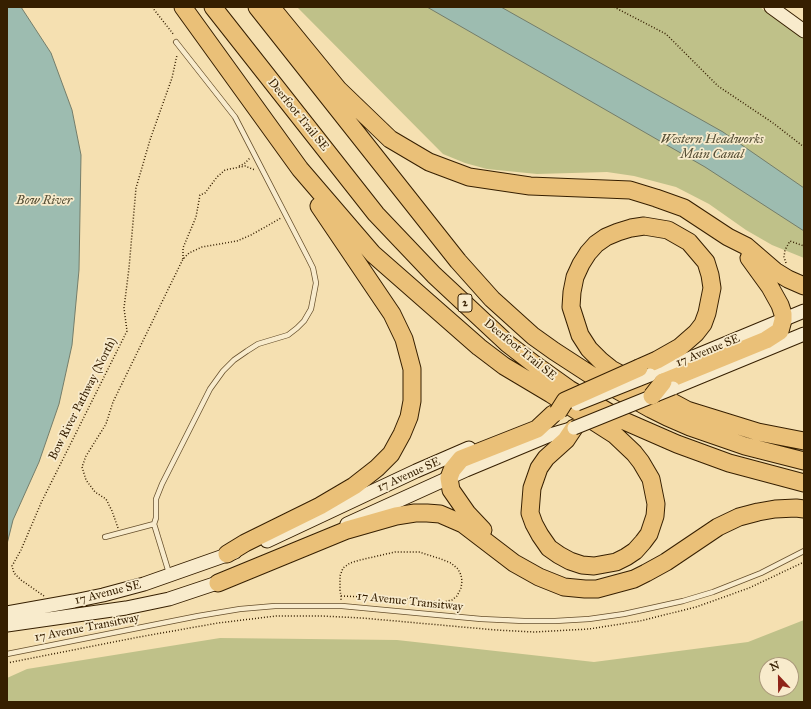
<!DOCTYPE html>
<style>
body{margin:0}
#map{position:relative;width:811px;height:709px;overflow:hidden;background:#f5e0b1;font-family:"IM FELL Great Primer",serif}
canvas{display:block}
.frame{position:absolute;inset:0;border:8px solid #361f00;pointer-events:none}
.north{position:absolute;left:759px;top:657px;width:40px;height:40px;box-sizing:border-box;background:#f8ebcc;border:1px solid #aa997a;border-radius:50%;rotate:338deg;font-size:11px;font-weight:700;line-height:16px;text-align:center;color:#361f00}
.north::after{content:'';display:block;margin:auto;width:14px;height:18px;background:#8f2418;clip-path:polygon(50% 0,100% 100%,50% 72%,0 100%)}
</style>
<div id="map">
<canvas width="811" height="709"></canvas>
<div class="frame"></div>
<div class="north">N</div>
</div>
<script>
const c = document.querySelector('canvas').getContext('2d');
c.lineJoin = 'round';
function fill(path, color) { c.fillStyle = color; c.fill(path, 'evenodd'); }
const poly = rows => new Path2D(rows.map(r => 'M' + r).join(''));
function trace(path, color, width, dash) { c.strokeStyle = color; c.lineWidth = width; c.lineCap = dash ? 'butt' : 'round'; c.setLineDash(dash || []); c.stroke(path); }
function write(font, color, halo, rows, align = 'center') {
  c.font = font + ' "IM FELL Great Primer",serif'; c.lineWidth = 3.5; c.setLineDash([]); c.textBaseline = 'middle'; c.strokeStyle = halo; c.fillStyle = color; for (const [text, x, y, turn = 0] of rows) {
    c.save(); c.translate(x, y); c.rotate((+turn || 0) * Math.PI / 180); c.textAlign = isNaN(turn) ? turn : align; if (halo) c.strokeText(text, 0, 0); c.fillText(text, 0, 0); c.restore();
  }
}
fill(poly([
 [297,7,760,7,771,16,804,37,804,258,772,245,746,230,709,204,676,187,634,176,607,172,537,174,487,169,465,163,443,154],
 [804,620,804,702,7,702,7,678,27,669,220,638,397,640,594,662,748,642],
 [767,665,791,665,791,689,767,689]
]), '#bfc189');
const water = poly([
 [7,7,21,7,51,53,72,110,81,155,79,270,72,345,59,404,39,462,13,520,7,544,7,7],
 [427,7,501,7,723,132,804,188,804,231,705,167,427,7]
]);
fill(water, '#9dbcb0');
trace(water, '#747d6a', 1);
const lane = poly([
 [154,524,156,518,156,499,162,484,210,389,223,371,234,360,247,351,258,344,288,335,297,328,304,321,311,309,316,283,313,268,308,258,235,117,176,42],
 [105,537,154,524,169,573],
 [7,654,198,616,240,609,275,606,342,606,481,619,524,621,555,621,589,619,624,614,683,601,713,592,761,573,804,551]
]);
const secondary = poly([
 [771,7,804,31],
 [650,375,804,311],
 [673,388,804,334],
 [347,524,466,470,550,435,574,428],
 [267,541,416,471,469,448],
 [7,613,74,601,103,595,144,584,235,552],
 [7,625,126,608,169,599,226,580]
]);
const highway = poly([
 [183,7,300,169,373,254,479,347,504,366,551,394,615,435,634,453,641,462,651,479,656,504,655,516,649,534,643,542,635,551,626,557,616,562,594,566,582,565,570,561,559,555,549,548,540,535,534,524,530,513,532,488,539,468,546,458,566,440,574,428],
 [213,7,376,214,434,275,508,344,534,364,569,389,622,420,677,444,729,463,804,483],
 [257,7,458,261,492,299,533,336,554,351,594,377,651,409,667,417,690,427,745,446,804,461],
 [271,7,338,89,390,139,429,162,469,177,530,186,630,190,656,198,684,208,728,237,746,246,775,271,788,279,804,286],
 [639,368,657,360,680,347,696,333,703,324,707,313,712,288,710,275,706,262,689,242,668,230,644,226,631,228,618,232,606,237,596,244,588,253,581,264,575,277,572,292,571,307,580,335,589,349,601,361,611,369,687,410,758,432,804,441],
 [663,382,766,340,780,331,783,320,783,314,780,305,770,287,749,258],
 [483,530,467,513,451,490,449,478,452,470,461,459,537,429,553,414],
 [227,554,245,543,320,506,354,486,377,468,391,454,402,434,409,417,412,401,412,369,404,339,392,314,319,206],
 [218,583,347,530,396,516,415,513,427,513,440,514,463,524,514,563,539,577,564,587,585,589,597,589,634,579,646,573,666,562,718,527,739,517,758,512,775,509,796,508,804,509]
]);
trace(lane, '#664f2c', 6);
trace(secondary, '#361f00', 15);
trace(highway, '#361f00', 19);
trace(poly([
 [152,7,174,35],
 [614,7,666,34,718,86,773,123,804,147],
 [239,166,244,164,250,158],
 [183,259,183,248,196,217,200,195,205,193,217,177,225,170,245,166,255,170],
 [786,263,784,257,785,250,790,241,804,246],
 [118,528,112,511,106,499,95,492,86,480,82,467,86,456,106,424,113,402,183,259,189,253,202,247,237,241,251,235,281,218],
 [44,596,21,580,14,573,12,566,21,550,41,503,127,331,124,308,129,268,136,188,150,140,172,78,177,55],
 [341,596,390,598,444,602,452,600,457,596,461,588,462,581,461,575,458,569,451,563,441,559,419,552,395,552,360,560,350,563,343,568,340,576,340,590,341,596,341,600],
 [7,663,139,637,218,623,276,616,322,616,362,618,496,630,534,632,589,629,640,621,696,607,749,588,804,562]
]), '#361f00', 1.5, [1, 2]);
trace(lane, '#f8ebcc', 4.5);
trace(secondary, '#f8ebcc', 13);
trace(highway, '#eac078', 17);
const secondaryBridge = poly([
 [577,404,650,375],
 [574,428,673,388]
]);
const highwayBridge = poly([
 [652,396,663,382],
 [558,412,565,401,639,368]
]);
trace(secondaryBridge, '#361f00', 15, []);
trace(highwayBridge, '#361f00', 19, []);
trace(secondaryBridge, '#f8ebcc', 13);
trace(highwayBridge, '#eac078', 17);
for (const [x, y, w] of [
 [465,303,14]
]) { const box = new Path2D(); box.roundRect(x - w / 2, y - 9, w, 18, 3); c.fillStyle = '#f8ebcc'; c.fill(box); trace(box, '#361f00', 1); }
write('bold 11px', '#361f00', null, [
 ["2",465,303]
]);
write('12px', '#361f00', '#f8ebcc', [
 ["Deerfoot Trail SE",298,115,51],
 ["Deerfoot Trail SE",520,350,39],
 ["17 Avenue SE",708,351,-22],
 ["Bow River Pathway (North)",83,399,-63],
 ["17 Avenue SE",409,475,-24],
 ["17 Avenue SE",108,593,-14],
 ["17 Avenue Transitway",410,602,6],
 ["17 Avenue Transitway",87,628,-11]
]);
write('italic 13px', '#554e35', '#f8ebcc', [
 ["Western Headworks",712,140],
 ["Main Canal",712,155],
 ["Bow River",44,201]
]);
</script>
